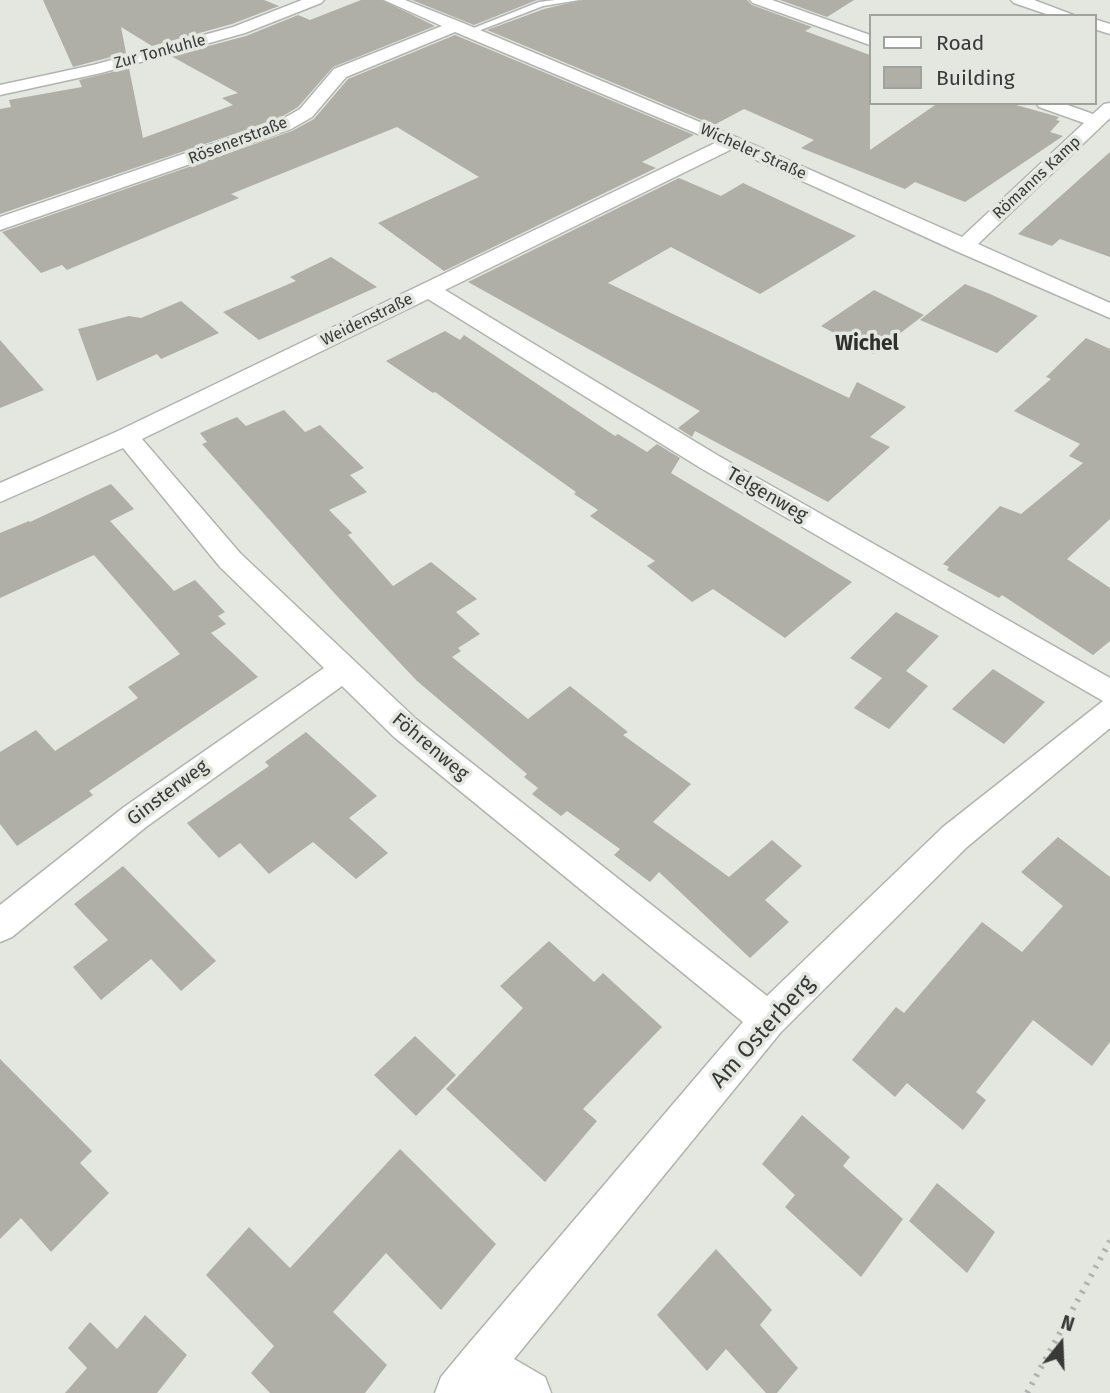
<!DOCTYPE html>
<meta charset="utf-8">
<style>
body{margin:0}
#map{position:relative;width:1110px;height:1393px;overflow:hidden;background:#e3e7e0;font-family:"Fira Sans",sans-serif}
canvas{display:block}
.legend{position:absolute;left:869px;top:14px;width:228px;height:91px;box-sizing:border-box;background:#e3e7e0;border:2px solid #9fa29d;margin:0;padding:9px 12px;list-style:none;font-size:21px;color:#393a38}
.legend li{display:flex;align-items:center;gap:14px;height:35px}
.legend b{width:35px;border:2px solid #9fa29d}
.north{position:absolute;left:1026px;top:1309px;width:70px;height:70px;-webkit-text-stroke:5px #e3e7e0;paint-order:stroke;rotate:18deg;font-size:19px;font-weight:700;line-height:28px;text-align:center;color:#393a38}
.north::after{content:'';display:block;margin:auto;width:24px;height:32px;background:#393a38;clip-path:polygon(50% 0,100% 100%,50% 72%,0 100%)}
</style>
<div id="map">
<canvas width="1110" height="1393"></canvas>
<ul class="legend">
<li><b style="height:9px;background:#fff"></b>Road</li>
<li><b style="height:19px;background:#afaea7"></b>Building</li>
</ul>
<div class="north">N</div>
</div>
<script>
const c = document.querySelector('canvas').getContext('2d');
c.lineJoin = 'round';
function fill(path, color) { c.fillStyle = color; c.fill(path, 'evenodd'); }
const poly = rows => new Path2D(rows.map(r => 'M' + r).join(''));
function trace(path, color, width, dash) { c.strokeStyle = color; c.lineWidth = width; c.lineCap = dash ? 'butt' : 'round'; c.setLineDash(dash || []); c.stroke(path); }
function write(font, color, halo, rows, align = 'center') {
  c.font = font + ' "Fira Sans",sans-serif'; c.lineWidth = 7; c.setLineDash([]); c.textBaseline = 'middle'; c.strokeStyle = halo; c.fillStyle = color; for (const [text, x, y, turn = 0] of rows) {
    c.save(); c.translate(x, y); c.rotate((+turn || 0) * Math.PI / 180); c.textAlign = isNaN(turn) ? turn : align; if (halo) c.strokeText(text, 0, 0); c.fillText(text, 0, 0); c.restore();
  }
}
fill(poly([
 [43,0,264,0,279,6,232,24,152,46,121,27,126,53,73,67],
 [361,0,382,0,435,26,333,67,298,107,278,119,0,214,0,109,11,107,9,100,82,87,79,80,129,68,143,138,233,105,222,98,238,93,171,56,246,36,298,15,310,20],
 [412,0,537,0,474,25],
 [582,0,747,0,752,5,812,27,805,31,870,55,870,150,938,103,1009,103,1059,117,1056,120,1060,121,1050,132,1063,136,965,202,915,182,905,189,801,148,814,140,744,109,714,125,487,30,544,9],
 [780,0,854,0,827,17],
 [455,35,694,135,642,162,656,168,444,271,378,223,479,177,397,127,231,194,239,198,67,270,62,265,41,273,2,232,292,131,314,119,348,79],
 [1110,152,1110,257,1060,239,1052,246,1018,234],
 [679,178,721,196,743,183,856,236,760,294,671,247,608,283,849,398,857,382,906,407,870,437,890,447,828,502,695,431,692,437,678,428,700,411,468,282],
 [331,257,377,287,259,340,223,312,296,281,290,277],
 [965,284,990,294,1038,316,997,353,920,320],
 [874,290,924,315,873,354,821,326],
 [181,301,219,333,161,359,157,354,97,381,78,329,129,316,141,318],
 [445,331,460,340,464,335,615,436,618,434,647,452,657,444,680,458,671,473,852,582,785,638,713,589,692,602,647,566,655,561,590,516,598,510,574,494,576,492,435,392,433,393,386,361],
 [1086,338,1110,349,1110,519,1067,559,1110,588,1110,641,1093,655,1002,595,999,598,947,570,949,567,943,564,1000,506,1021,514,1083,463,1069,456,1080,444,1014,411,1051,379,1046,377],
 [0,340,44,390,0,408],
 [284,410,305,432,320,425,364,468,350,475,367,492,329,510,352,533,348,535,393,586,431,562,477,599,456,612,480,634,458,648,461,651,452,657,528,719,570,686,628,732,623,735,691,784,653,822,729,877,772,840,802,866,765,900,789,922,750,958,659,872,650,882,614,855,620,849,567,811,561,816,532,794,538,788,524,777,527,774,417,681,336,595,202,444,207,442,200,433,237,417,246,426],
 [111,484,134,509,110,521,174,591,195,580,225,612,218,616,226,624,211,633,258,677,89,791,93,795,17,846,0,824,0,752,36,730,55,751,138,698,128,687,180,654,94,555,0,598,0,533,29,521,30,522],
 [896,612,939,636,906,671,928,686,889,729,854,708,882,678,850,658],
 [993,669,1045,702,1004,744,952,709],
 [306,732,377,796,349,818,388,853,356,879,313,842,269,874,240,843,219,858,187,823,269,766,265,762],
 [1058,837,1110,877,1110,1042,1092,1066,1033,1020,976,1092,986,1100,963,1130,907,1083,895,1097,852,1060,896,1007,904,1013,982,922,1022,952,1063,906,1021,872],
 [123,866,216,961,181,991,151,959,101,1000,73,967,108,940,74,904],
 [549,941,594,982,603,973,662,1027,583,1109,597,1121,545,1182,446,1089,523,1008,500,986],
 [415,1036,456,1075,416,1116,374,1075],
 [0,1059,92,1151,80,1163,109,1193,51,1252,21,1218,0,1239],
 [802,1115,850,1157,843,1166,903,1219,861,1277,785,1207,795,1195,762,1164],
 [400,1149,496,1244,441,1310,386,1253,333,1312,387,1365,365,1393,270,1393,251,1373,274,1346,206,1275,249,1227,290,1268],
 [937,1183,995,1232,967,1273,909,1221],
 [716,1249,772,1310,760,1325,798,1368,777,1393,766,1393,726,1349,707,1371,657,1315],
 [145,1315,187,1355,157,1393,65,1393,87,1368,68,1348,90,1322,117,1349]
]), '#afaea7');
const lane = poly([
 [555,0,579,0,543,6,473,33,466,31,539,2,555,0]
]);
const street = poly([
 [302,0,324,0,321,3,245,33,101,73,0,95,0,85,93,65,233,27,302,0],
 [384,0,405,0,463,23,738,138,962,237,1084,123,1039,107,1036,103,1062,103,1093,114,1104,104,1110,103,1110,118,978,244,1110,303,1110,318,956,251,732,149,445,290,717,455,1110,678,1110,728,967,847,781,1032,514,1359,545,1377,551,1393,435,1393,441,1377,465,1348,743,1022,394,737,342,686,146,827,12,937,0,942,0,905,124,807,324,668,220,567,123,448,0,502,0,483,118,431,717,142,455,32,346,77,312,117,291,129,0,230,0,217,279,121,300,109,334,69,442,26,384,0],
 [428,299,699,467,1103,701,943,827,767,996,416,719,240,553,142,439,428,299],
 [750,0,772,0,870,35,870,45,753,3,750,0],
 [1011,0,1034,0,1076,16,1052,16,1014,3,1011,0],
 [1094,19,1110,24,1110,34,1094,29,1094,19]
]);
trace(lane, '#b1b4ae', 3);
trace(street, '#b1b4ae', 3);
trace(poly([
 [1027,1393,1110,1241]
]), '#b0b3ad', 6, [2.5, 7]);
fill(lane, '#fff');
fill(street, '#fff');
write('16px', '#393a38', '#e3e7e0', [
 ["Zur Tonkuhle",160,52,-15],
 ["Rösenerstraße",238,141,-21],
 ["Wicheler Straße",753,152,24],
 ["Römanns Kamp",1037,178,-43],
 ["Weidenstraße",367,320,-26]
]);
write('19px', '#393a38', '#e3e7e0', [
 ["Telgenweg",767,495,30],
 ["Föhrenweg",430,747,40],
 ["Ginsterweg",168,793,-37]
]);
write('bold 21px', '#2f322c', '#e3e7e0', [
 ["Wichel",867,344]
]);
write('23px', '#393a38', '#e3e7e0', [
 ["Am Osterberg",763,1032,-48]
]);
</script>
